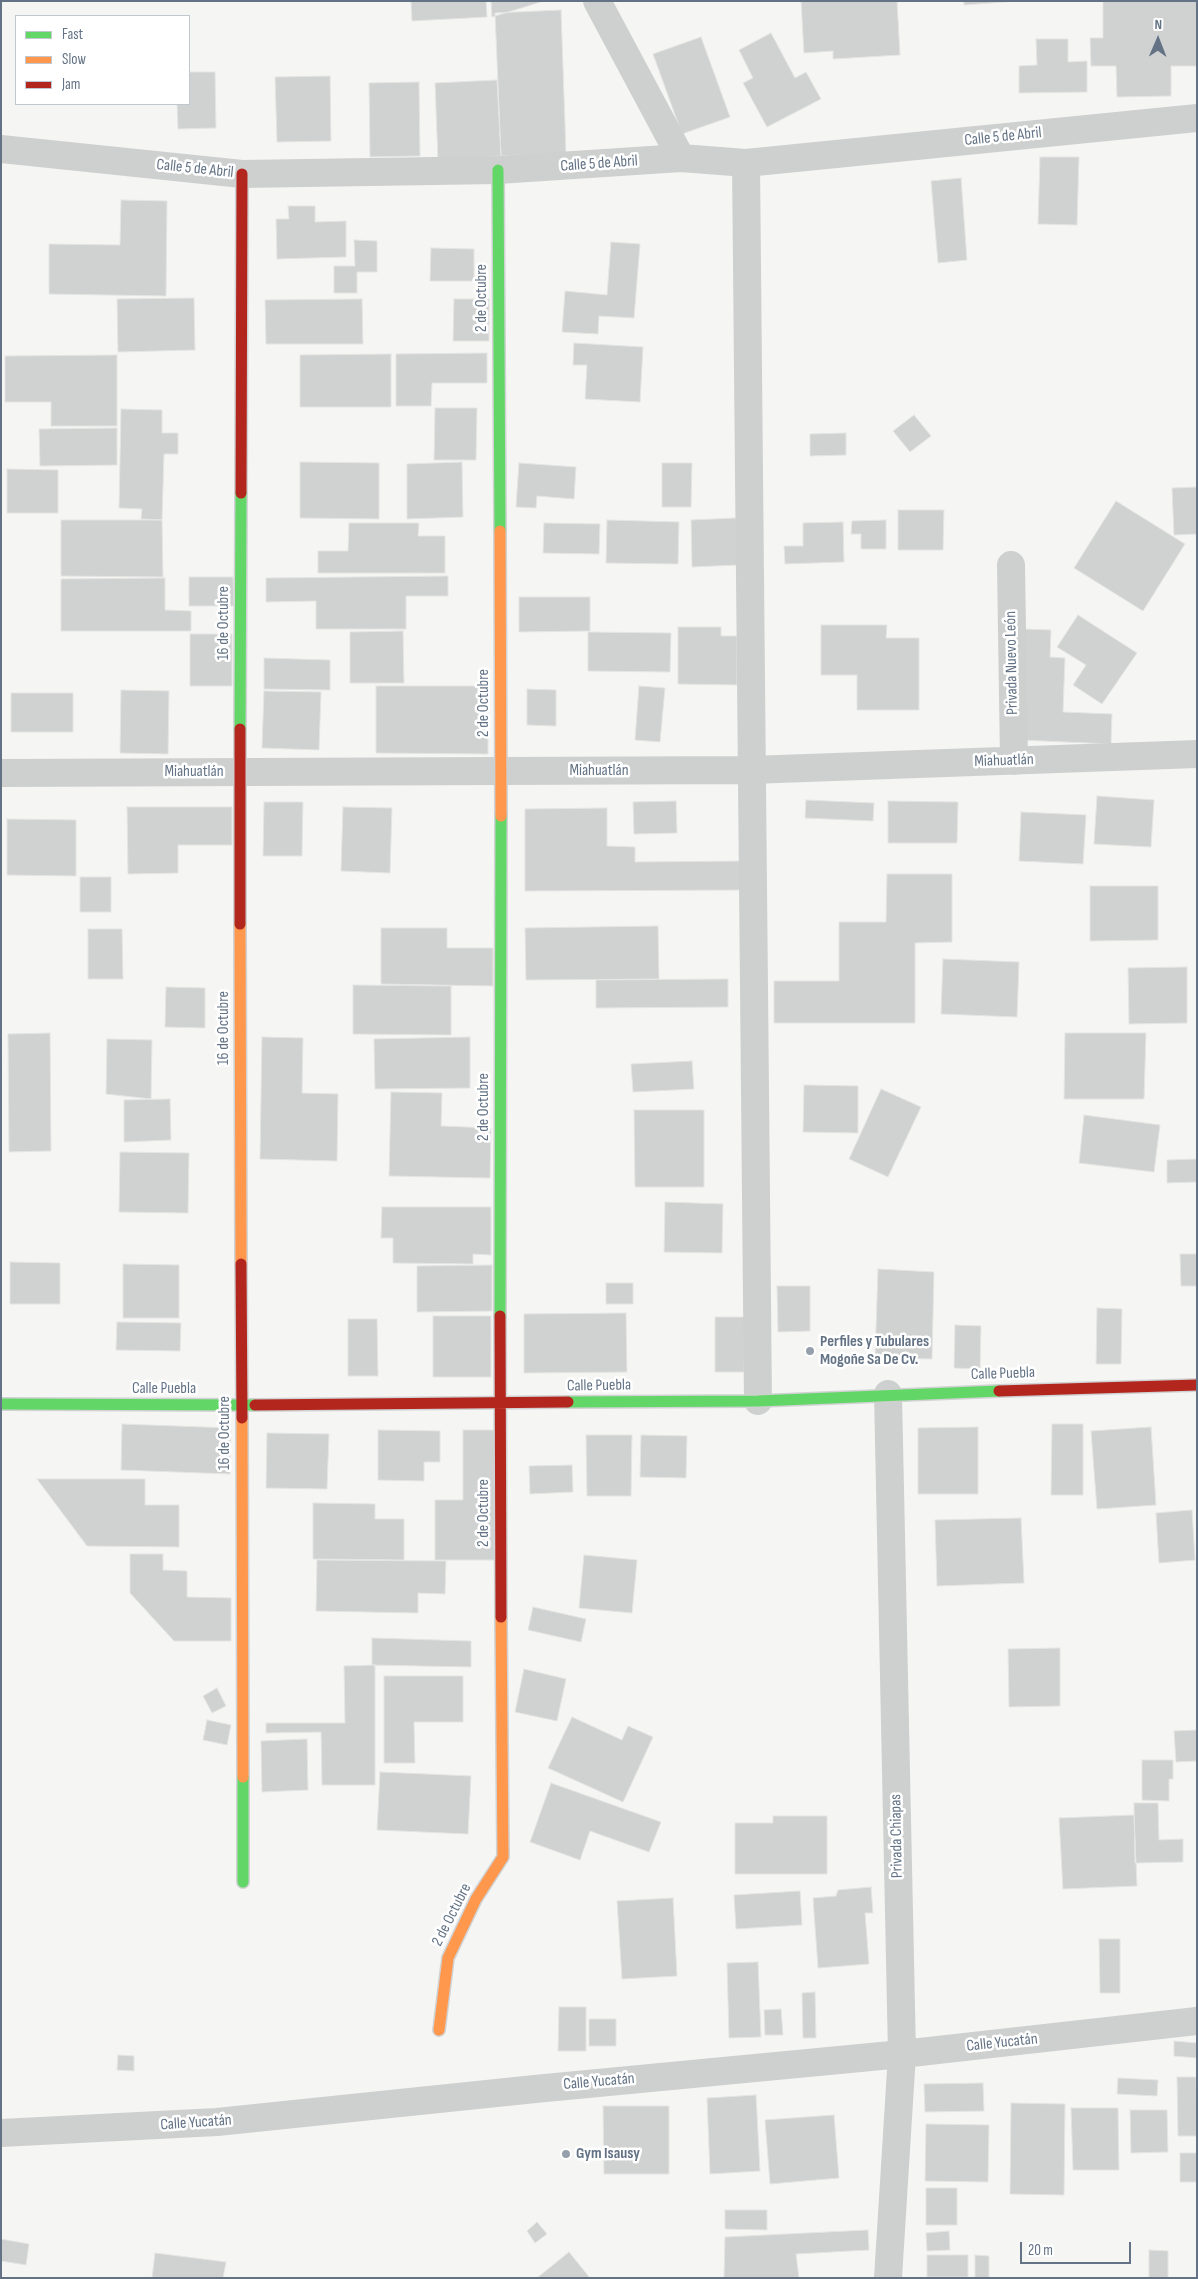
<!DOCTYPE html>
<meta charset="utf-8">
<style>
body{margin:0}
#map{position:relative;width:1198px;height:2279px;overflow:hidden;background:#f5f5f3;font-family:"Sofia Sans Condensed",sans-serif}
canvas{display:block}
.frame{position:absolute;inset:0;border:2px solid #637385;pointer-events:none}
.legend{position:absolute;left:15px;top:15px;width:175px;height:90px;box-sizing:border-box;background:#fff;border:1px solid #c1c7ce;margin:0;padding:6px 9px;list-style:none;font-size:15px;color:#637385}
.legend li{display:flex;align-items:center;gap:10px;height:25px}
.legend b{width:25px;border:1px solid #c1c7ce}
.north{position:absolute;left:1133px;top:15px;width:50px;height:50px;-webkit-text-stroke:4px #fff;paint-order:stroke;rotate:1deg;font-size:14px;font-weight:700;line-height:20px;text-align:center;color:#637385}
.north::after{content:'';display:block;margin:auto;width:18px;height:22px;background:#637385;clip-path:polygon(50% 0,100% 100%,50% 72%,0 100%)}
.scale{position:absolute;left:1020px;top:2242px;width:111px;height:22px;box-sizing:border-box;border:2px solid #637385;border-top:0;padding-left:6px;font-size:15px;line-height:18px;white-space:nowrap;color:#637385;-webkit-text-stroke:4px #fff;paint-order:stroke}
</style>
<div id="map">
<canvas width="1198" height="2279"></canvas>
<div class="frame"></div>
<ul class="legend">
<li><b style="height:6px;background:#63d668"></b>Fast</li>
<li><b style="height:6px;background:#ff974d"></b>Slow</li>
<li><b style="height:6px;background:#b3261e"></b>Jam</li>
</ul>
<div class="north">N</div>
<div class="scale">20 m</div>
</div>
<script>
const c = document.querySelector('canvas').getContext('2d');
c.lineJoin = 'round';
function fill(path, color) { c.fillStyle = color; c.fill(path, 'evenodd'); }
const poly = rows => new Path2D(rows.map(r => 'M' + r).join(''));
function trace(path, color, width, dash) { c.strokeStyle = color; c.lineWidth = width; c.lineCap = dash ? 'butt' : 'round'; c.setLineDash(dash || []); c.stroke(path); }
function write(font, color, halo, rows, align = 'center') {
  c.font = font + ' "Sofia Sans Condensed",sans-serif'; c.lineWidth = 5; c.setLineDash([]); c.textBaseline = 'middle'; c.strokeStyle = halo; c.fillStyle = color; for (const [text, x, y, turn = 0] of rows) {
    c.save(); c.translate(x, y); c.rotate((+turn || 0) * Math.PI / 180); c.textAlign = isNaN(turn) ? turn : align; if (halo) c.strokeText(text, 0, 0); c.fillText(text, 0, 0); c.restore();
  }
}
const building = poly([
 [411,1,486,1,487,17,412,21,411,1],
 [491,1,544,1,492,17,491,1],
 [801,1,897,1,900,55,833,59,833,51,804,53,801,1],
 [964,1,1018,1,964,5,964,1],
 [1103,1,1197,1,1197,66,1171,66,1171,96,1117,97,1116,66,1091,66,1090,38,1103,38,1103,1],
 [561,10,566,153,501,156,495,13,561,10],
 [771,33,795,78,806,72,821,99,767,127,743,83,753,78,739,50,771,33],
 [701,37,730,117,682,134,653,54,701,37],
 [1036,39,1068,39,1068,62,1087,61,1087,92,1019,93,1019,66,1037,65,1036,39],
 [189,72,215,72,216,128,178,129,177,104,189,104,189,72],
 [330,76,331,141,277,142,275,77,330,76],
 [497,80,501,156,438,161,435,83,497,80],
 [419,82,420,156,370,157,369,83,419,82],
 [1040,157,1079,157,1077,225,1038,224,1040,157],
 [961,178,967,260,938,263,931,181,961,178],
 [121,200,167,201,166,296,49,294,49,244,120,245,121,200],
 [288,206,315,206,315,222,346,221,346,257,277,259,276,219,289,219,288,206],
 [354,240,377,241,377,272,357,272,357,293,334,293,334,266,355,266,354,240],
 [611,242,640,244,634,318,599,316,598,334,562,332,565,291,607,295,611,242],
 [431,248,474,249,474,281,430,281,431,248],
 [194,298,195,350,118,352,117,299,194,298],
 [362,299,363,344,266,344,265,300,362,299],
 [454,299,489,299,489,341,453,341,454,299],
 [574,343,643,347,640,402,585,399,587,365,573,365,574,343],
 [487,353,487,383,432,383,431,406,396,406,396,354,487,353],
 [391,354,391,407,300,407,300,355,391,354],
 [117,355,117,426,51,426,51,402,5,402,5,356,117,355],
 [435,408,477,408,476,460,434,460,435,408],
 [121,409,162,410,162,433,178,433,178,454,164,454,162,520,141,519,142,509,119,508,121,409],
 [914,415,931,436,910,452,893,431,914,415],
 [117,428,117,465,40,466,39,429,117,428],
 [846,433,846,455,810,456,810,434,846,433],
 [300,462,379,463,379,519,300,518,300,462],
 [462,462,463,517,407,519,407,464,462,462],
 [519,463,576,467,574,499,537,496,536,508,516,507,519,463],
 [662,463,692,463,691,507,662,507,662,463],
 [7,469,58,470,58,513,7,513,7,469],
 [1197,487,1197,534,1174,535,1172,488,1197,487],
 [1116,501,1185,544,1143,611,1074,568,1116,501],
 [898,510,944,510,943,550,898,550,898,510],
 [736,518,738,565,692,567,691,520,736,518],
 [61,520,162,520,163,577,61,576,61,520],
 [607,520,679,522,678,564,606,563,607,520],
 [886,520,886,549,861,549,861,534,851,534,852,521,886,520],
 [843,522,844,562,785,564,784,546,803,546,803,523,843,522],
 [349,523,419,523,418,536,445,536,445,573,318,573,318,551,348,551,349,523],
 [544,523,600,524,599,554,543,553,544,523],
 [448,576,448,596,406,596,406,629,316,629,316,601,266,602,266,578,448,576],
 [189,577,233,577,234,606,189,606,189,577],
 [165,578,165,610,191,611,191,631,61,631,61,579,165,578],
 [519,597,590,597,590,631,519,632,519,597],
 [1078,615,1137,653,1102,704,1073,685,1086,665,1057,647,1078,615],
 [821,625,887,625,886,638,919,638,919,710,857,710,857,675,821,675,821,625],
 [678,627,721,627,721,636,737,636,737,685,678,684,678,627],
 [1024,629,1051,630,1050,657,1065,658,1063,712,1112,714,1111,744,1020,740,1024,629],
 [403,631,404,683,350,683,350,632,403,631],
 [588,632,671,633,670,672,588,671,588,632],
 [190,634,232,634,232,686,190,686,190,634],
 [264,658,330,660,330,690,264,689,264,658],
 [376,686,488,686,488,754,376,753,376,686],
 [639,686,665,688,660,742,635,740,639,686],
 [527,689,556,690,556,726,527,725,527,689],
 [121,690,169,691,168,754,120,753,121,690],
 [264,691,321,692,319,750,262,748,264,691],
 [11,693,73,693,73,732,11,732,11,693],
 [1097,796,1154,800,1151,847,1094,844,1097,796],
 [806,800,874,803,873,821,805,818,806,800],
 [676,801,677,833,634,834,633,802,676,801],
 [888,801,958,802,957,843,888,843,888,801],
 [264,802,303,802,302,856,263,856,264,802],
 [127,807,232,807,232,845,178,845,178,873,128,874,127,807],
 [343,807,392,808,390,873,341,871,343,807],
 [607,808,607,846,635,847,635,862,742,861,742,890,525,891,525,809,607,808],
 [1021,812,1086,815,1083,864,1019,861,1021,812],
 [7,819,76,820,76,876,7,875,7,819],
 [887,874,952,874,952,942,915,943,915,1023,774,1023,774,981,839,981,839,922,886,922,887,874],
 [80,877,111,877,111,912,80,912,80,877],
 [1090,886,1158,886,1158,940,1090,941,1090,886],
 [658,926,659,979,526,980,525,928,658,926],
 [381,928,447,928,447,948,493,948,493,986,381,984,381,928],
 [88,929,122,929,123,979,88,979,88,929],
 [943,959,1019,962,1017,1017,941,1014,943,959],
 [1187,967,1187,1023,1129,1024,1128,968,1187,967],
 [728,979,728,1007,596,1008,596,980,728,979],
 [353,985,451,986,451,1035,353,1034,353,985],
 [166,987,205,988,205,1028,165,1027,166,987],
 [50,1033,51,1151,9,1152,8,1034,50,1033],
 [1065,1033,1146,1033,1144,1099,1064,1099,1065,1033],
 [262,1037,303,1038,302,1093,338,1094,337,1161,260,1159,262,1037],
 [470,1037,470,1088,375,1089,374,1039,470,1037],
 [107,1039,152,1040,151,1099,106,1094,107,1039],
 [692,1061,694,1089,633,1092,631,1064,692,1061],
 [804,1085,858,1086,858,1133,803,1132,804,1085],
 [881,1089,921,1107,888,1177,849,1159,881,1089],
 [391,1092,442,1093,441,1126,491,1128,490,1178,389,1176,391,1092],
 [170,1099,171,1140,124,1142,124,1100,170,1099],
 [634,1110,704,1110,704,1187,635,1187,634,1110],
 [1084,1115,1160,1125,1154,1172,1079,1163,1084,1115],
 [120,1152,189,1153,188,1213,119,1212,120,1152],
 [1197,1159,1197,1182,1167,1183,1167,1160,1197,1159],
 [665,1202,723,1204,722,1253,664,1252,665,1202],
 [382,1207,491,1207,491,1255,473,1254,473,1264,393,1263,393,1238,381,1238,382,1207],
 [1180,1254,1197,1254,1197,1286,1181,1286,1180,1254],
 [10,1262,60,1263,60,1304,10,1304,10,1262],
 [123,1264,179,1265,179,1318,123,1318,123,1264],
 [492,1265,492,1311,417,1312,417,1266,492,1265],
 [878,1269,934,1272,932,1359,875,1358,878,1269],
 [606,1283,633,1283,633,1304,606,1304,606,1283],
 [777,1286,810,1286,810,1331,778,1332,777,1286],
 [1097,1308,1122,1309,1121,1364,1096,1364,1097,1308],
 [626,1313,627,1372,524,1373,524,1314,626,1313],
 [433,1316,491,1316,491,1377,433,1377,433,1316],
 [715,1317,745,1317,744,1372,715,1372,715,1317],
 [348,1319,377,1319,378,1376,348,1376,348,1319],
 [117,1322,181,1323,180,1351,116,1350,117,1322],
 [955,1325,981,1326,980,1369,954,1368,955,1325],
 [122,1424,231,1428,230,1474,121,1470,122,1424],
 [1052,1424,1083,1424,1083,1495,1051,1495,1052,1424],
 [978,1427,978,1494,918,1494,918,1428,978,1427],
 [1151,1427,1156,1505,1097,1509,1091,1431,1151,1427],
 [378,1430,440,1431,440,1462,424,1462,424,1481,378,1480,378,1430],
 [463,1430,496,1430,496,1560,435,1560,435,1500,463,1500,463,1430],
 [267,1433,329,1434,327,1489,266,1488,267,1433],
 [586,1435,632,1435,631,1496,587,1496,586,1435],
 [641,1435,687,1436,686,1478,640,1477,641,1435],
 [572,1465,573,1492,530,1494,529,1466,572,1465],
 [37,1479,145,1479,145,1505,179,1505,179,1547,87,1546,37,1479],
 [313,1503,375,1504,375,1519,404,1519,404,1560,313,1559,313,1503],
 [1192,1510,1195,1560,1159,1563,1156,1513,1192,1510],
 [1021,1518,1024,1583,937,1586,935,1520,1021,1518],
 [130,1554,163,1554,163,1570,187,1571,187,1597,231,1598,231,1641,174,1641,130,1593,130,1554],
 [584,1555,637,1560,632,1613,579,1608,584,1555],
 [317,1560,446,1561,445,1594,418,1593,418,1613,316,1611,317,1560],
 [533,1607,586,1619,581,1642,528,1630,533,1607],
 [372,1638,471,1641,471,1667,372,1665,372,1638],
 [1060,1648,1060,1706,1009,1707,1008,1649,1060,1648],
 [375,1665,375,1785,322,1785,321,1732,266,1733,266,1723,345,1723,344,1666,375,1665],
 [524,1669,566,1679,557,1721,515,1712,524,1669],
 [384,1676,463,1676,463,1722,414,1722,415,1763,384,1763,384,1676],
 [217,1688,226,1706,212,1713,203,1696,217,1688],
 [572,1717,622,1740,628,1726,653,1737,623,1802,548,1768,572,1717],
 [207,1720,231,1725,227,1745,203,1740,207,1720],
 [1197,1730,1197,1761,1176,1762,1174,1731,1197,1730],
 [307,1739,308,1790,262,1792,261,1741,307,1739],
 [1142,1760,1173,1760,1173,1779,1169,1779,1169,1801,1142,1800,1142,1760],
 [380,1772,471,1776,468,1834,377,1830,380,1772],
 [551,1783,661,1822,649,1852,590,1831,580,1860,530,1842,551,1783],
 [1134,1803,1158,1803,1159,1840,1183,1839,1183,1862,1135,1863,1134,1803],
 [1134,1815,1137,1886,1063,1889,1059,1818,1134,1815],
 [773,1816,827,1816,827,1874,735,1874,735,1823,773,1823,773,1816],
 [871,1887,873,1913,865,1913,869,1964,818,1968,813,1898,836,1896,838,1890,871,1887],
 [800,1891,802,1925,736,1929,734,1895,800,1891],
 [673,1898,677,1976,622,1979,617,1901,673,1898],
 [1099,1939,1120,1939,1120,1993,1100,1993,1099,1939],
 [758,1962,761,2037,729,2038,727,1963,758,1962],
 [815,1992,816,2038,803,2038,802,1993,815,1992],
 [559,2007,586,2007,586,2051,558,2051,559,2007],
 [781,2009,783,2035,765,2035,764,2010,781,2009],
 [589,2019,616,2019,616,2046,589,2046,589,2019],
 [1174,2041,1197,2043,1197,2058,1174,2056,1174,2041],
 [118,2055,134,2056,134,2071,117,2070,118,2055],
 [1177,2077,1196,2077,1197,2136,1178,2136,1177,2077],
 [1118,2078,1158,2080,1157,2096,1117,2094,1118,2078],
 [983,2083,984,2111,925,2112,924,2084,983,2083],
 [756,2095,760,2171,710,2174,707,2098,756,2095],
 [1011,2103,1065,2104,1064,2195,1010,2194,1011,2103],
 [603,2106,669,2106,669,2174,604,2174,603,2106],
 [1071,2108,1118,2108,1119,2170,1073,2170,1071,2108],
 [1130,2110,1167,2110,1168,2152,1131,2153,1130,2110],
 [834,2115,839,2178,770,2184,765,2120,834,2115],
 [926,2124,989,2125,988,2182,925,2181,926,2124],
 [1180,2153,1197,2153,1197,2182,1180,2182,1180,2153],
 [926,2188,957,2188,957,2225,926,2225,926,2188],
 [725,2210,767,2210,767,2230,725,2229,725,2210],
 [537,2222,547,2234,535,2243,527,2231,537,2222],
 [868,2230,869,2250,796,2254,799,2278,724,2278,725,2237,868,2230],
 [949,2231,950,2250,927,2251,926,2233,949,2231],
 [1,2239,29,2244,26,2265,1,2261,1,2239],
 [1149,2250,1168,2251,1168,2278,1149,2278,1149,2250],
 [569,2252,590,2278,537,2278,569,2252],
 [155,2253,226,2262,223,2278,152,2278,155,2253],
 [927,2255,968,2255,968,2277,927,2277,927,2255],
 [975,2255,989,2256,989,2278,975,2278,975,2255]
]);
fill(building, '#d0d1d1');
trace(building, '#e4e4e3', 1);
const fast = poly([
 [498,170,500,531],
 [240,729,241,493],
 [500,1316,501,816],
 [568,1402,758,1401,999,1391],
 [1,1404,255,1405],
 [243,1777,243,1882]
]);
const slow = poly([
 [500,531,501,816],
 [240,924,241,1264],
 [242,1418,243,1777],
 [439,2030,448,1958,476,1899,503,1857,501,1617]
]);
const jam = poly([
 [241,493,242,174],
 [240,729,240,924],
 [241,1264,242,1418],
 [500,1316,501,1617],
 [999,1391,1197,1385],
 [255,1405,568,1402]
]);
trace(fast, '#d0d2d3', 14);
trace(slow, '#d0d2d3', 14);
trace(jam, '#d0d2d3', 14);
trace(poly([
 [597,1,681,158],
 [1,149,242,174,498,170,681,158,746,163,1197,118],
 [746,163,758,1401],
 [1011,565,1014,761],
 [1,773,751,770,1197,754],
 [888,1394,902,2054,888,2278],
 [1,2133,217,2122,535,2089,902,2054,1197,2021]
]), '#ced0d0', 28);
trace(fast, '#63d668', 11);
trace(slow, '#ff974d', 11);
trace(jam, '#b3261e', 11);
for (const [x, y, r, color] of [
 [810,1351,5,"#96a0ac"],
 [566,2154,5,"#96a0ac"]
]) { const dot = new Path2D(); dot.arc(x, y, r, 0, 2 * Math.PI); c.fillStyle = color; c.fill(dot); trace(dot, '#fff', 2); }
write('16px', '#637385', '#fff', [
 ["Calle 5 de Abril",1003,137,-6],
 ["Calle 5 de Abril",599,164,-4],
 ["Calle 5 de Abril",195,169,6],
 ["2 de Octubre",482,298,-90],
 ["16 de Octubre",224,623,-90],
 ["Privada Nuevo León",1012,663,-91],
 ["2 de Octubre",484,703,-90],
 ["Miahuatlán",1004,761,-2],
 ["Miahuatlán",599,771],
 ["Miahuatlán",194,772],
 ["16 de Octubre",224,1028,-90],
 ["2 de Octubre",484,1107,-90],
 ["Calle Puebla",1003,1374,-2],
 ["Calle Puebla",599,1386,-1],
 ["Calle Puebla",164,1389],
 ["16 de Octubre",225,1433,-90],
 ["2 de Octubre",484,1513,-90],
 ["Privada Chiapas",897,1836,-91],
 ["2 de Octubre",452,1915,-63],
 ["Calle Yucatán",1002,2043,-6],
 ["Calle Yucatán",599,2082,-5],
 ["Calle Yucatán",196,2123,-4]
]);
write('bold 16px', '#637385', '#fff', [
 ["Perfiles y Tubulares",820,1342],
 ["Mogoñe Sa De Cv.",820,1360],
 ["Gym Isausy",576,2154]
], 'left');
</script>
